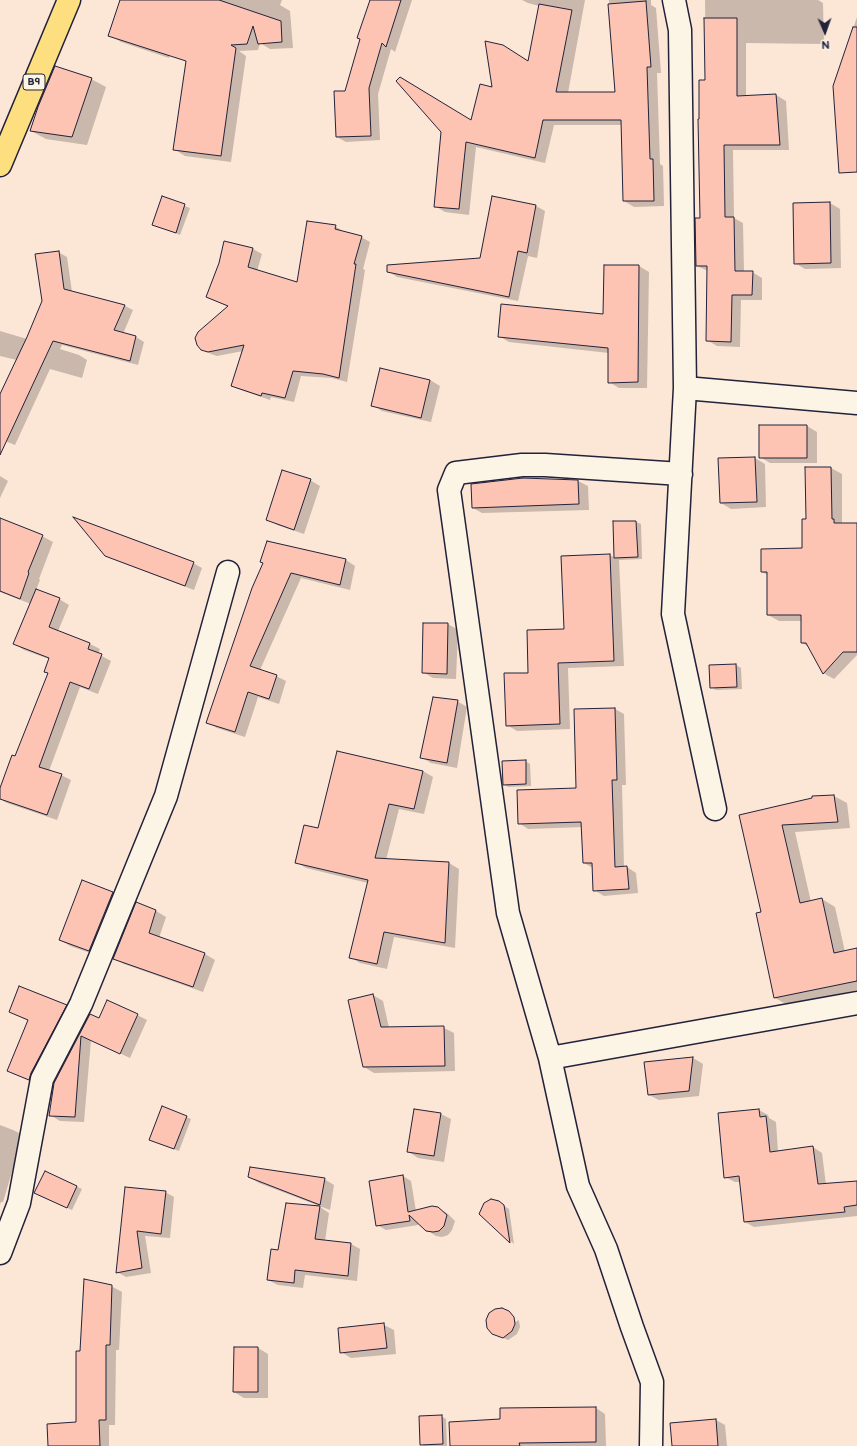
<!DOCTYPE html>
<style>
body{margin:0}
#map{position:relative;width:857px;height:1446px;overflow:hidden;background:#fce6d6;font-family:"Balsamiq Sans",sans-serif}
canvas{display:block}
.north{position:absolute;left:805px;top:12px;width:40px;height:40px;-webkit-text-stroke:3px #fcf5e5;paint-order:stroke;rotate:178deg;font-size:11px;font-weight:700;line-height:16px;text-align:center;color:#22223b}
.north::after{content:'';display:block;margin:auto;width:14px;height:18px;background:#22223b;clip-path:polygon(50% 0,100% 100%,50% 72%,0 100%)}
</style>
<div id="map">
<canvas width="857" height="1446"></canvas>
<div class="north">N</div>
</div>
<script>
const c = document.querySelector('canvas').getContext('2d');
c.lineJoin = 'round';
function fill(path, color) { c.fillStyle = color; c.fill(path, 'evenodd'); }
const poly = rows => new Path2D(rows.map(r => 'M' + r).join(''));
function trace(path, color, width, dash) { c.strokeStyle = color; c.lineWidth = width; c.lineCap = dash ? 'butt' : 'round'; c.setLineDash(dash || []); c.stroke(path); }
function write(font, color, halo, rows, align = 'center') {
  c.font = font + ' "Balsamiq Sans",sans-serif'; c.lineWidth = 4; c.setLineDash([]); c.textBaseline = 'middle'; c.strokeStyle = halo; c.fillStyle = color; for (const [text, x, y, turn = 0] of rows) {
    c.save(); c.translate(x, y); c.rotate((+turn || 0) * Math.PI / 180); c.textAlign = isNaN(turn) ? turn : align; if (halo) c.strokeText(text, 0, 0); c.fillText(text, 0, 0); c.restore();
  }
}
fill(poly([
 [121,0,189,0,169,58,121,42,109,35],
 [218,0,282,0,280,5,290,11,293,48,270,49,260,43,258,50,239,51,246,56,231,162,185,156,174,149],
 [371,0,412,0,395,52,391,49,378,94,380,140,346,142,337,137,346,92],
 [522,0,585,0,568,93,616,93,609,0,651,0,651,5,656,8,661,73,657,73,660,164,663,166,664,206,634,207,624,201,622,125,554,125,545,163,476,147,469,215,445,212,435,206,471,121,494,89,529,62,539,6,528,3],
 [705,0,818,0,823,3,824,44,746,43,746,97,776,95,786,101,789,150,733,150,734,218,743,223,744,272,752,272,762,278,762,300,741,300,740,347,717,346,707,340,708,271,697,266,701,219,700,120,706,81],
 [857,17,857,159,834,87],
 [91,79,106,87,87,145,46,139,31,131],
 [163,198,190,208,180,235,153,224],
 [492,198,536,206,545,211,537,258,528,256,518,301,397,277,388,271,481,259],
 [830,203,840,209,841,268,805,269,795,263],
 [335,226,344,232,361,237,370,242,363,269,365,270,347,382,332,378,301,376,294,402,271,397,270,400,241,390,232,386,243,351,217,356,211,354,202,349,229,307,208,297,220,263,225,242,253,249,262,254,257,271,298,283],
 [58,252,67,257,72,292,125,306,133,310,123,334,136,337,144,342,138,365,62,345,60,349,79,355,87,360,82,378,50,369,15,445,0,439,0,400,17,360,0,356,0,331,27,339,43,301],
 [639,266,649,272,647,388,619,388,609,382,609,353,509,342,499,336,604,315],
 [430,380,440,386,431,422,382,411,372,405],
 [807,426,817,432,817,463,770,463,760,457],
 [755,458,765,464,766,507,731,509,721,503],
 [806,468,831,468,842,474,842,524,857,524,857,655,834,679,823,673,809,647,802,643,802,621,779,621,768,615,768,575,762,572,803,549,807,520],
 [0,476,8,481,0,498],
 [523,478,578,481,588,486,589,510,482,513,473,508],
 [310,480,320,486,304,534,277,525,267,519],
 [0,519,42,536,53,542,39,579,40,580,36,590,59,599,69,605,58,631,90,644,100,649,98,654,111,661,98,694,80,687,49,771,61,775,71,780,57,820,7,803,0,799,0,791,16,757,49,673,45,671,49,659,24,650,15,644,31,604,0,592],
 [614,522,636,522,641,524,642,559,619,560,624,666,568,668,570,729,517,731,507,725,530,674,565,630,610,555,615,558],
 [106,555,193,563,202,568,194,590,115,560],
 [346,560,355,566,350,590,301,578,260,670,276,676,286,681,279,704,258,697,245,737,217,728,207,722,264,563],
 [448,624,458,630,456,679,433,678,423,672],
 [736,665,741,668,742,689,716,690,711,687,710,666],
 [457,701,467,707,457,768,431,763,421,757],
 [615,709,624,714,626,785,622,785,624,867,627,867,636,873,638,893,604,896,594,890,593,868,584,863,583,827,528,829,519,823,577,789],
 [525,761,530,764,531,786,508,787,504,784],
 [423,771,433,777,424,814,399,809,386,860,449,863,459,869,455,948,394,937,387,969,360,963,350,957,368,883,306,868,296,862,319,829],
 [834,796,847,803,850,828,795,832,811,902,822,899,835,907,845,952,857,949,857,990,788,1005,775,998,762,913,740,816,813,799,813,797],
 [83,882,113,893,123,899,99,956,70,946,60,940],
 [137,904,156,911,166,917,159,938,205,954,215,960,203,992,124,964,114,959],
 [373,995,383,1001,389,1028,444,1028,454,1033,455,1071,374,1073,364,1067],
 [66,1005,76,1011,39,1085,19,1076,9,1071,29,1021,10,1012],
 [90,1015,100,1019,137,1015,147,1020,130,1058,91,1040,84,1122,60,1121,50,1115,55,1083],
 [693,1058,703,1064,699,1096,659,1100,649,1095,646,1063],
 [759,1110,768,1115,769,1118,776,1122,778,1152,813,1147,822,1153,826,1185,857,1182,857,1216,754,1227,745,1222,741,1182,735,1182,725,1177],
 [441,1114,451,1119,444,1162,418,1158,409,1152],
 [186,1117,191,1119,179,1151,150,1140],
 [0,1125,13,1130,23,1135,3,1202,1,1202,0,1205],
 [45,1172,82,1189,72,1210,40,1196],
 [403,1176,411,1181,416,1211,438,1208,447,1213,455,1221,452,1230,448,1235,442,1237,436,1236,427,1230,418,1222,418,1225,386,1230,377,1225],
 [249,1177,324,1179,334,1185,330,1210,259,1183],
 [126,1188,165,1192,174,1197,170,1238,145,1236,151,1273,126,1277,117,1272],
 [498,1202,509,1209,514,1244,481,1214],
 [287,1204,320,1207,329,1213,325,1241,351,1244,360,1249,357,1281,305,1275,303,1288,278,1285,268,1280,279,1251],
 [111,1286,122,1292,119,1350,116,1350,115,1425,109,1425,109,1446,49,1446,77,1423],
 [509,1312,516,1322,518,1320,513,1314,519,1321,520,1327,517,1334,508,1340,492,1333],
 [384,1325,394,1330,396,1354,351,1358,341,1352],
 [258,1348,268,1354,268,1398,244,1398,234,1392],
 [596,1408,605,1414,606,1446,451,1446,501,1420],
 [441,1416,446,1419,447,1446,424,1446,421,1444],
 [716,1420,725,1425,727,1446,673,1446]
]), '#0003');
const building = poly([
 [120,0,219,0,281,21,282,42,258,44,253,26,247,44,231,45,236,48,221,156,173,150,186,61,108,36,120,0],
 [370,0,401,0,386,47,382,43,369,88,371,136,336,137,334,91,345,91,360,39,357,38,370,0],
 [646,1,651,67,647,67,650,159,653,159,654,201,623,201,621,120,543,120,535,158,466,142,459,209,434,207,441,132,396,81,400,77,471,120,480,84,492,87,485,41,503,45,528,61,539,4,572,10,556,92,615,92,608,4,646,1],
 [704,18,737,18,737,96,776,94,780,145,724,145,725,217,734,217,735,271,753,271,752,295,732,295,731,342,706,341,707,266,696,266,695,218,700,218,698,119,699,119,699,80,705,80,704,18],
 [853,27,857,27,857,172,839,173,833,86,853,27],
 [55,66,92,78,72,137,30,131,38,107,55,66],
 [162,196,185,204,176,233,152,225,162,196],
 [492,196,536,205,527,253,518,251,509,297,387,272,387,265,480,258,492,196],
 [830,202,831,263,794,264,793,203,830,202],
 [307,221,336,225,335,229,362,236,354,264,356,264,339,378,323,374,293,371,285,398,262,393,261,396,231,386,244,345,208,352,201,350,197,345,195,338,198,332,228,306,206,297,219,263,224,241,253,248,248,267,297,282,307,221],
 [59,251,64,289,125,305,114,330,136,336,130,361,53,341,0,455,0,394,27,337,42,301,35,254,59,251],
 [604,265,639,265,638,382,608,383,608,348,498,337,501,304,603,314,604,265],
 [380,368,430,380,421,418,371,406,380,368],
 [759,425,807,425,807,458,759,458,759,425],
 [755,457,757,502,720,503,718,458,755,457],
 [805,467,831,467,832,519,834,519,834,523,857,523,857,652,843,652,823,674,806,643,801,643,801,615,767,615,767,572,761,572,761,549,802,548,802,519,806,519,805,467],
 [282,470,311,479,294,530,266,520,282,470],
 [523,478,578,480,579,504,472,508,471,484,523,478],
 [73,517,194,562,185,586,105,556,73,517],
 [0,518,43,535,28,572,29,573,20,599,0,591,0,518],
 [613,521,636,521,638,557,614,558,613,521],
 [267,541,346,559,340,585,291,573,250,666,277,675,269,699,248,692,235,732,206,723,252,588,263,563,260,562,267,541],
 [610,554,614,661,558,663,560,724,506,726,504,673,528,673,527,630,564,629,561,556,610,554],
 [36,589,60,598,49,627,90,643,88,649,102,654,89,689,70,682,39,767,62,774,47,815,0,799,0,788,12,755,15,756,48,673,44,672,49,658,13,644,36,589],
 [423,623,448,623,447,674,422,673,423,623],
 [736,664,737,687,710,688,709,665,736,664],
 [433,697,458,700,447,763,420,758,433,697],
 [615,708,617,780,612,780,615,867,627,866,629,889,593,891,592,863,583,863,581,822,518,824,517,790,576,788,574,709,615,708],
 [337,751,423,771,414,809,389,804,375,858,449,862,445,943,384,932,377,964,349,958,368,880,295,863,304,825,318,828,337,751],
 [526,760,526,784,503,785,502,761,526,760],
 [834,795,838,822,782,825,800,903,822,898,834,953,857,948,857,981,774,998,756,913,761,912,739,815,812,798,812,796,834,795],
 [82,880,113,892,89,951,59,940,82,880],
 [136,902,156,910,149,933,205,953,193,987,113,959,136,902],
 [19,986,67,1005,31,1073,29,1080,7,1071,28,1020,9,1012,19,986],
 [373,994,381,1027,444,1026,445,1066,363,1067,348,1000,373,994],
 [107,1000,138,1014,120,1054,81,1036,75,1117,49,1116,54,1083,90,1014,99,1018,107,1000],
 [693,1057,689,1091,648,1095,644,1062,693,1057],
 [162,1106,187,1116,174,1149,149,1140,162,1106],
 [414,1109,441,1113,434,1156,407,1152,414,1109],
 [759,1109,760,1117,766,1116,770,1152,813,1146,818,1184,857,1181,857,1205,844,1207,845,1212,744,1222,739,1176,724,1178,718,1113,759,1109],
 [250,1167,325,1178,320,1205,248,1177,250,1167],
 [45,1171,77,1186,67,1208,34,1193,45,1171],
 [403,1175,408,1212,432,1206,438,1207,447,1215,444,1226,439,1231,433,1232,426,1231,409,1215,410,1221,376,1226,369,1181,403,1175],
 [125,1187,166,1191,161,1234,137,1231,142,1268,116,1273,125,1187],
 [491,1199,499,1201,504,1205,510,1243,479,1214,484,1203,491,1199],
 [286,1203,320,1206,315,1239,351,1243,348,1276,295,1270,294,1283,267,1280,271,1249,278,1250,286,1203],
 [84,1279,112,1285,110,1345,106,1345,106,1420,99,1420,100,1446,48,1446,47,1424,76,1422,76,1351,80,1351,84,1279],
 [502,1308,509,1311,514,1317,515,1324,512,1331,503,1338,492,1334,487,1328,486,1320,489,1313,495,1309,502,1308],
 [384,1323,387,1348,340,1353,338,1328,384,1323],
 [234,1347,258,1347,258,1392,233,1392,234,1347],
 [596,1407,596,1442,519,1443,520,1446,450,1446,449,1422,500,1419,500,1408,596,1407],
 [442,1415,443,1444,420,1445,419,1416,442,1415],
 [716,1419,718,1446,672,1446,670,1423,716,1419]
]);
fill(building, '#fdc3b3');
trace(building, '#22223b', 1);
const minor = poly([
 [674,0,680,30,685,388,673,614,715,809],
 [685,388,857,403],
 [550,1058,857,1003],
 [0,1253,19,1203,42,1079,81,1004,166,796,228,572],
 [651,1446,652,1382,632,1327,606,1249,578,1186,550,1058,508,913,449,490,456,473,522,465,545,465,681,474]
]);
const highway = poly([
 [0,165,69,0]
]);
trace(minor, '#22223b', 25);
trace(highway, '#22223b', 25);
trace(minor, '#fcf5e5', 22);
trace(highway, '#fedf80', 22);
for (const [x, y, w] of [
 [34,82,22]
]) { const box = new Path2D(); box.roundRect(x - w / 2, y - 8, w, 16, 3); c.fillStyle = '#fcf5e5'; c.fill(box); trace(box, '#22223b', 1); }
write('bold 10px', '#22223b', null, [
 ["B9",34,82]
]);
</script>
